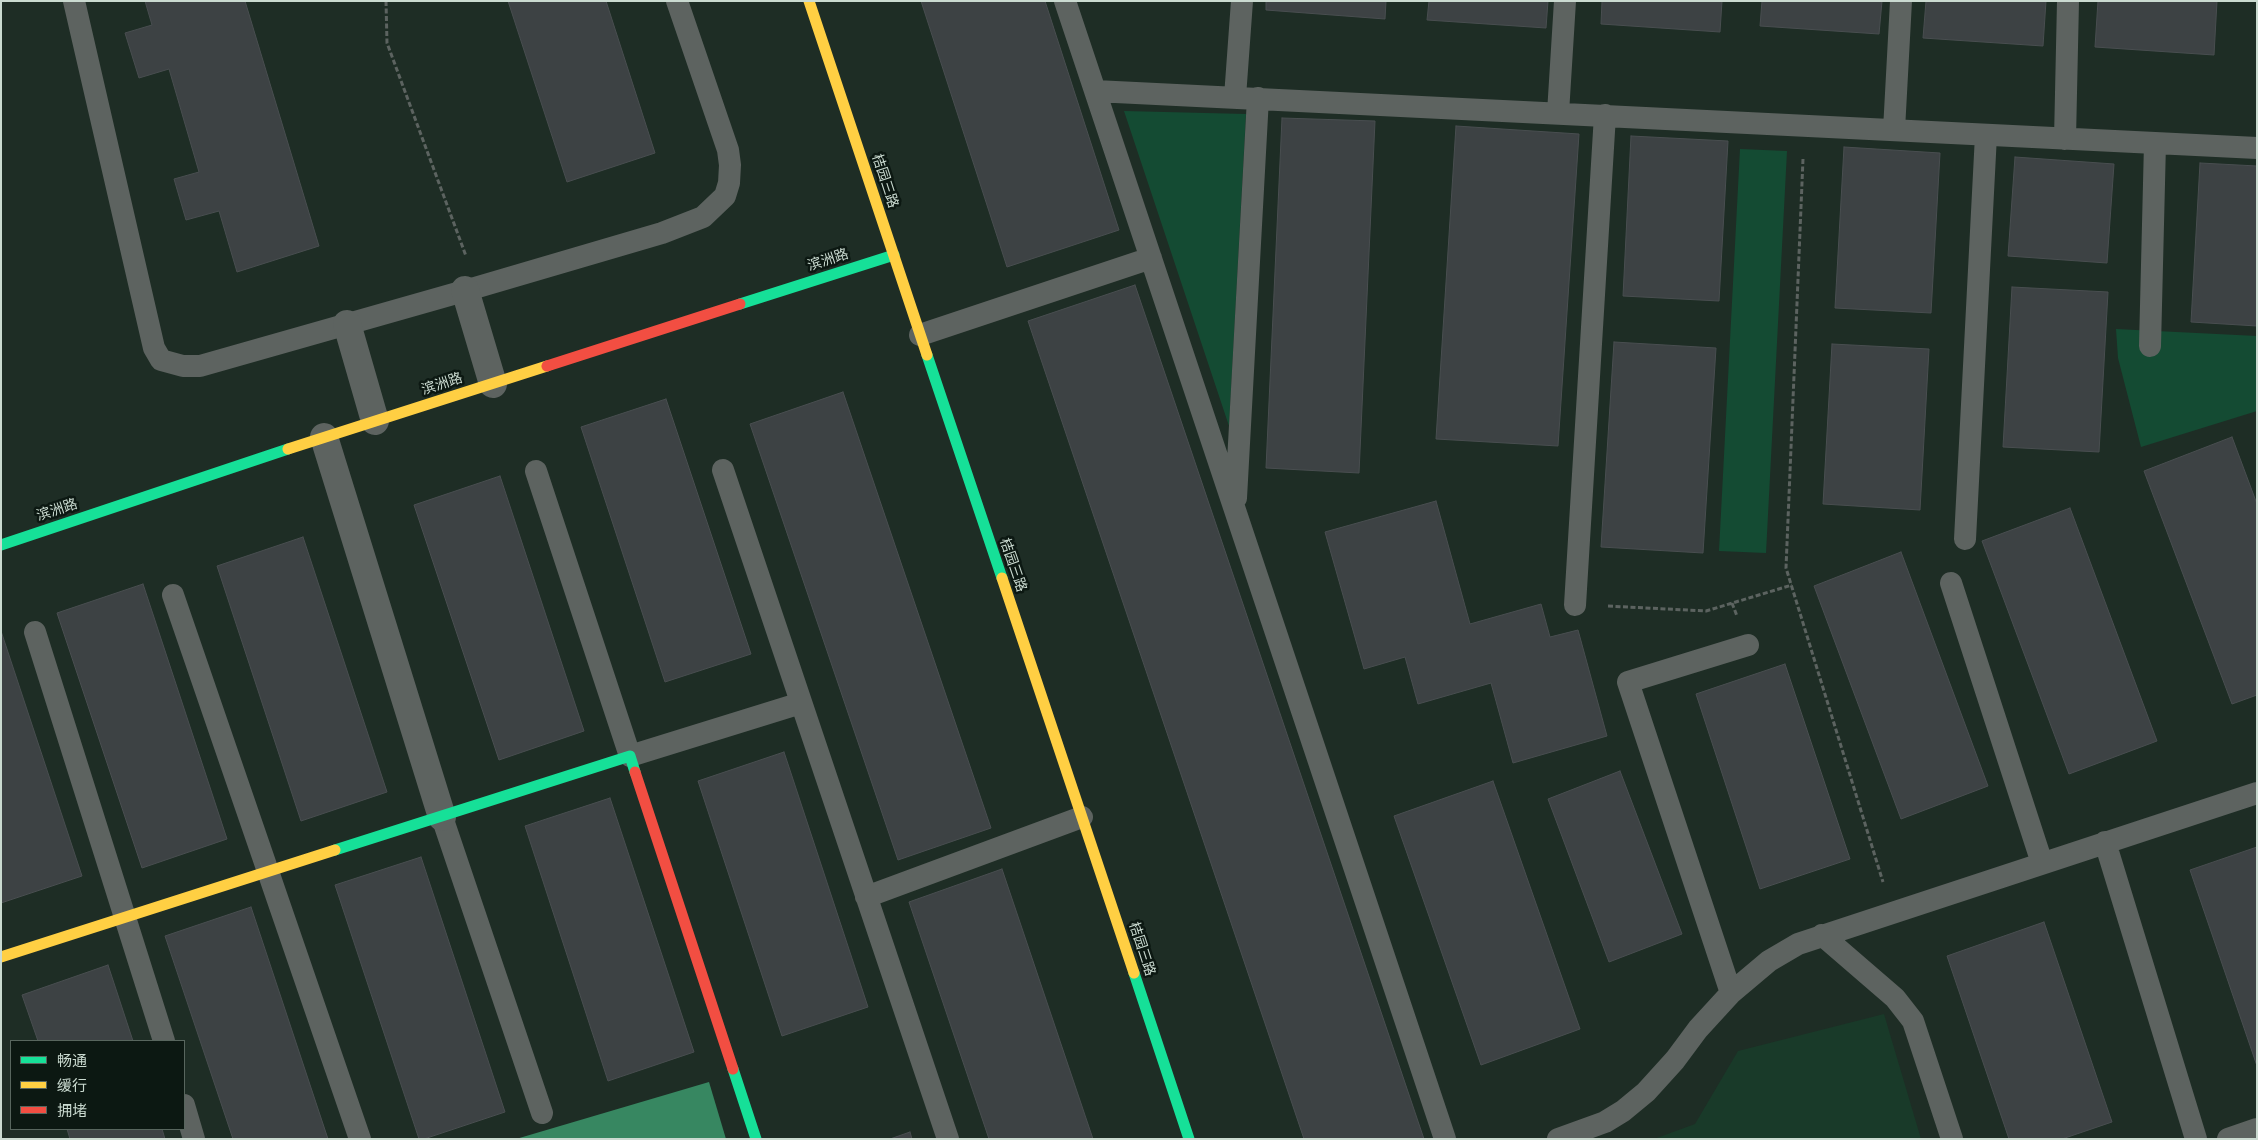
<!DOCTYPE html>
<meta charset="utf-8">
<style>
body{margin:0}
#map{position:relative;width:2258px;height:1140px;overflow:hidden;background:#1e2d25;font-family:"Alegreya Sans","Noto Sans SC",sans-serif}
canvas{display:block}
.frame{position:absolute;inset:0;border:2px solid #cadad0;pointer-events:none}
.legend{position:absolute;left:10px;top:1040px;width:175px;height:90px;box-sizing:border-box;background:#0c1812;border:1px solid #58665e;margin:0;padding:6px 9px;list-style:none;font-size:15px;color:#cadad0}
.legend li{display:flex;align-items:center;gap:10px;height:25px}
.legend b{width:25px;border:1px solid #58665e}
</style>
<div id="map">
<canvas width="2258" height="1140"></canvas>
<div class="frame"></div>
<ul class="legend">
<li><b style="height:6px;background:#16e098"></b>畅通</li>
<li><b style="height:6px;background:#ffcf43"></b>缓行</li>
<li><b style="height:6px;background:#f24e42"></b>拥堵</li>
</ul>
</div>
<script>
const c = document.querySelector('canvas').getContext('2d');
c.lineJoin = 'round';
function fill(path, color) { c.fillStyle = color; c.fill(path, 'evenodd'); }
const poly = rows => new Path2D(rows.map(r => 'M' + r).join(''));
function trace(path, color, width, dash) { c.strokeStyle = color; c.lineWidth = width; c.lineCap = dash ? 'butt' : 'round'; c.setLineDash(dash || []); c.stroke(path); }
function write(font, color, halo, rows, align = 'center') {
  c.font = font + ' "Alegreya Sans","Noto Sans SC",sans-serif'; c.lineWidth = 5; c.setLineDash([]); c.textBaseline = 'middle'; c.strokeStyle = halo; c.fillStyle = color; for (const [text, x, y, turn = 0] of rows) {
    c.save(); c.translate(x, y); c.rotate((+turn || 0) * Math.PI / 180); c.textAlign = isNaN(turn) ? turn : align; if (halo) c.strokeText(text, 0, 0); c.fillText(text, 0, 0); c.restore();
  }
}
fill(poly([
 [1884,1014,1921,1139,1654,1139,1695,1124,1738,1051]
]), '#193a29');
fill(poly([
 [1124,111,1246,114,1229,426],
 [1740,149,1787,151,1766,553,1719,551],
 [2116,329,2257,336,2257,411,2141,447,2118,358]
]), '#144b33');
fill(poly([
 [709,1082,726,1139,516,1139]
]), '#378761');
const building = poly([
 [145,1,245,1,319,246,237,272,219,211,186,220,174,179,199,172,169,69,139,78,125,33,152,25,145,1],
 [508,1,606,1,655,153,567,182,508,1],
 [921,1,1045,1,1119,230,1007,267,921,1],
 [1266,1,1386,1,1385,19,1266,10,1266,1],
 [1429,1,1548,1,1546,28,1427,20,1429,1],
 [1602,1,1722,1,1720,32,1601,24,1602,1],
 [1762,1,1882,1,1879,34,1760,26,1762,1],
 [1926,1,2046,1,2043,46,1923,38,1926,1],
 [2098,1,2217,1,2214,55,2095,47,2098,1],
 [1282,118,1375,121,1359,473,1266,468,1282,118],
 [1456,126,1579,134,1558,446,1436,439,1456,126],
 [1631,136,1728,141,1719,301,1623,296,1631,136],
 [1844,147,1940,153,1931,313,1835,308,1844,147],
 [2015,157,2114,164,2107,263,2008,256,2015,157],
 [2200,163,2257,166,2257,326,2191,322,2200,163],
 [1135,285,1424,1139,1304,1139,1028,321,1135,285],
 [2012,287,2108,292,2099,452,2003,447,2012,287],
 [1614,342,1716,348,1703,553,1601,547,1614,342],
 [1832,344,1929,349,1920,510,1823,504,1832,344],
 [843,392,991,828,898,860,750,424,843,392],
 [666,399,751,654,665,682,581,427,666,399],
 [2232,437,2257,504,2257,695,2232,704,2144,471,2232,437],
 [500,476,584,731,499,760,414,505,500,476],
 [1436,501,1470,624,1541,604,1550,637,1578,630,1607,736,1513,763,1491,683,1418,704,1405,657,1364,669,1325,532,1436,501],
 [2070,508,2157,741,2069,774,1982,541,2070,508],
 [303,537,387,792,301,821,217,566,303,537],
 [1901,552,1988,786,1901,819,1814,586,1901,552],
 [143,584,227,839,142,868,57,613,143,584],
 [1,631,82,876,1,903,1,631],
 [1785,664,1850,859,1760,889,1696,694,1785,664],
 [784,752,868,1007,782,1036,698,781,784,752],
 [1620,771,1682,934,1609,962,1548,799,1620,771],
 [1493,781,1580,1029,1481,1065,1394,816,1493,781],
 [610,798,694,1052,608,1081,525,826,610,798],
 [2257,847,2257,1066,2190,870,2257,847],
 [421,857,505,1112,424,1139,419,1139,335,885,421,857],
 [1002,869,1093,1139,989,1139,909,902,1002,869],
 [251,907,328,1139,233,1139,165,936,251,907],
 [2044,922,2112,1122,2062,1139,2009,1139,1947,956,2044,922],
 [108,965,133,1041,38,1041,22,995,108,965],
 [67,1129,162,1129,165,1139,70,1139,67,1129],
 [910,1132,912,1139,890,1139,910,1132]
]);
fill(building, '#3d4244');
trace(building, '#494e50', 1);
trace(poly([
 [386,1,387,43,466,256],
 [1803,159,1786,568,1883,882],
 [1732,603,1737,616],
 [1608,606,1706,611,1792,585]
]), '#5c6360', 3, [5, 2.5]);
trace(poly([
 [74,1,154,348,161,360,183,366,200,366,478,287,662,233,703,217,725,196,729,183,730,165,728,150,677,1],
 [1065,1,1445,1139],
 [1095,91,2257,148],
 [1235,97,1242,1],
 [1558,113,1565,1],
 [1894,130,1901,1],
 [2065,139,2068,1],
 [920,335,1151,258],
 [2150,346,2155,143],
 [723,470,948,1139],
 [536,471,630,756,801,703],
 [1236,498,1258,98],
 [1965,539,1986,135],
 [1951,583,2042,863],
 [173,595,360,1139],
 [1575,605,1605,115],
 [35,632,164,1041],
 [442,817,542,1113],
 [2105,842,2196,1139],
 [866,897,1082,817],
 [1822,935,1895,998,1913,1021,1952,1139],
 [1731,993,1628,682,1748,645],
 [184,1105,194,1139],
 [1558,1139,1605,1122,1623,1111,1646,1092,1675,1060,1698,1029,1731,993,1769,961,1798,944,2257,793],
 [2228,1139,2257,1129]
]), '#5d6360', 22);
trace(poly([
 [465,290,493,384],
 [347,324,375,421],
 [324,437,442,817]
]), '#5d6360', 28);
trace(poly([
 [740,304,894,255],
 [927,355,1002,578],
 [1,545,288,449],
 [335,850,630,756,635,772],
 [1134,973,1189,1139],
 [733,1069,756,1139]
]), '#16e098', 11);
trace(poly([
 [809,1,927,355],
 [288,449,547,366],
 [1002,578,1134,973],
 [1,957,335,850]
]), '#ffcf43', 11);
trace(poly([
 [547,366,740,304],
 [635,772,733,1069]
]), '#f24e42', 11);
write('14px', '#cadad0', '#0c1812', [
 ["桔园三路",885,181,72],
 ["滨洲路",828,260,-18],
 ["滨洲路",442,384,-18],
 ["滨洲路",57,510,-18],
 ["桔园三路",1013,565,71],
 ["桔园三路",1142,949,72]
]);
</script>
